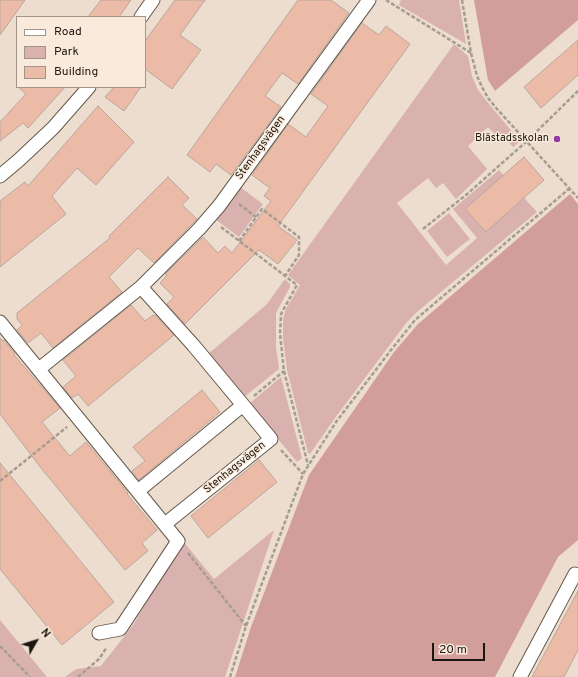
<!DOCTYPE html>
<meta charset="utf-8">
<style>
body{margin:0}
#map{position:relative;width:578px;height:677px;overflow:hidden;background:#ecddce;font-family:Overpass,sans-serif}
canvas{display:block}
.legend{position:absolute;left:16px;top:16px;width:130px;height:72px;box-sizing:border-box;background:#faeadb;border:1px solid #a1958a;margin:0;padding:5px 7px;list-style:none;font-size:12px;color:#1b1611}
.legend li{display:flex;align-items:center;gap:8px;height:20px}
.legend b{width:20px;border:1px solid #a1958a}
.north{position:absolute;left:16px;top:621px;width:40px;height:40px;-webkit-text-stroke:3px #faeadb;paint-order:stroke;rotate:51deg;font-size:11px;font-weight:700;line-height:16px;text-align:center;color:#1b1611}
.north::after{content:'';display:block;margin:auto;width:14px;height:18px;background:#1b1611;clip-path:polygon(50% 0,100% 100%,50% 72%,0 100%)}
.scale{position:absolute;left:432px;top:643px;width:53px;height:18px;box-sizing:border-box;border:2px solid #1b1611;border-top:0;padding-left:5px;font-size:12px;line-height:14px;white-space:nowrap;color:#1b1611;-webkit-text-stroke:3px #faeadb;paint-order:stroke}
</style>
<div id="map">
<canvas width="578" height="677"></canvas>
<ul class="legend">
<li><b style="height:5px;background:#fff"></b>Road</li>
<li><b style="height:11px;background:#d9b2af"></b>Park</li>
<li><b style="height:11px;background:#ebbba7"></b>Building</li>
</ul>
<div class="north">N</div>
<div class="scale">20 m</div>
</div>
<script>
const c = document.querySelector('canvas').getContext('2d');
c.lineJoin = 'round';
function fill(path, color) { c.fillStyle = color; c.fill(path, 'evenodd'); }
const poly = rows => new Path2D(rows.map(r => 'M' + r).join(''));
function trace(path, color, width, dash) { c.strokeStyle = color; c.lineWidth = width; c.lineCap = dash ? 'butt' : 'round'; c.setLineDash(dash || []); c.stroke(path); }
function write(font, color, halo, rows, align = 'center') {
  c.font = font + ' Overpass,sans-serif'; c.lineWidth = 3; c.setLineDash([]); c.textBaseline = 'middle'; c.strokeStyle = halo; c.fillStyle = color; for (const [text, x, y, turn = 0] of rows) {
    c.save(); c.translate(x, y); c.rotate((+turn || 0) * Math.PI / 180); c.textAlign = isNaN(turn) ? turn : align; if (halo) c.strokeText(text, 0, 0); c.fillText(text, 0, 0); c.restore();
  }
}
fill(poly([
 [401,0,459,0,466,44,399,5],
 [454,44,468,56,472,76,478,90,489,104,520,141,513,147,505,138,501,141,488,127,468,146,487,169,456,199,443,183,436,188,428,178,397,203,446,265,477,238,453,209,499,170,537,212,417,312,407,322,335,418,310,454,308,453,287,370,283,338,283,319,286,309,300,285,288,275],
 [240,187,263,204,239,237,215,219],
 [449,213,470,239,447,257,427,231],
 [285,279,290,284,290,287,276,313,276,347,279,369,243,398,207,355,267,304],
 [281,377,302,458,297,462,249,404],
 [274,530,225,677,65,677,76,669,101,666,133,625,183,541,214,579],
 [0,620,47,677,0,677]
]), '#d9b2af');
fill(poly([
 [474,0,578,0,578,20,495,91,488,80],
 [570,194,578,204,578,540,558,557,495,677,235,677,251,627,309,475,394,352,418,324]
]), '#d29e9a');
const building = poly([
 [0,0,25,0,0,35,0,0],
 [101,0,131,0,119,17,88,17,101,0],
 [175,0,205,0,180,35,201,50,172,89,145,69,145,41,175,0],
 [298,0,331,0,349,13,298,84,282,73,265,96,281,107,231,175,216,164,210,172,187,155,298,0],
 [362,23,379,35,386,26,410,44,278,226,297,240,278,264,259,250,185,324,167,304,174,297,160,283,167,275,165,274,203,237,218,253,225,246,232,253,271,201,264,196,270,188,252,175,288,124,306,137,328,106,311,94,362,23],
 [578,40,578,75,541,108,524,87,578,40],
 [18,87,65,87,28,128,23,123,0,141,0,122,26,94,18,87],
 [114,87,141,87,124,111,105,97,114,87],
 [98,106,134,142,96,185,77,168,52,196,66,214,0,267,0,201,25,182,28,186,98,106],
 [524,157,544,180,486,232,465,209,524,157],
 [168,177,189,198,182,205,197,219,154,263,138,248,109,277,122,292,53,348,41,333,28,343,17,330,22,325,17,319,17,313,110,238,109,236,168,177],
 [131,305,145,321,153,315,154,316,155,315,174,335,88,406,78,394,72,398,63,387,76,376,63,360,131,305],
 [0,338,3,341,4,340,15,354,14,355,60,408,42,422,64,449,70,456,86,442,128,493,127,494,157,530,142,543,148,551,125,570,41,468,0,414,0,338],
 [202,390,220,412,139,480,132,471,145,461,133,447,202,390],
 [259,460,277,482,208,538,191,516,259,460],
 [0,463,114,602,62,645,0,569,0,463],
 [578,591,578,650,564,677,532,677,578,591]
]);
fill(building, '#ebbba7');
trace(building, '#baa69e', 1);
const street = poly([
 [141,17,153,0],
 [0,176,19,160,53,128,89,87],
 [0,322,178,541,120,629,99,633],
 [39,369,141,287,199,229,219,206,369,0],
 [138,491,243,405,194,346,141,287],
 [165,524,271,439,243,405],
 [520,677,575,574,578,575]
]);
trace(street, '#66594c', 15);
trace(poly([
 [386,0,471,53],
 [462,0,471,53,477,76,482,87,488,98,497,109,578,198],
 [239,204,256,217],
 [221,227,297,285,281,314,280,334,284,371,308,465],
 [423,229,466,195,527,141,578,91],
 [239,241,262,209,299,237,299,255,285,276],
 [254,396,284,371],
 [281,450,303,474],
 [0,481,67,427],
 [188,553,246,626],
 [0,646,30,677],
 [78,677,99,659,107,647],
 [230,677,246,626,303,474,336,422,391,350,415,320,570,188]
]), '#a79c90', 2.5, [4, 2]);
trace(street, '#fff', 13);
for (const [x, y, r, color] of [
 [557,139,4,"#9339a4"]
]) { const dot = new Path2D(); dot.arc(x, y, r, 0, 2 * Math.PI); c.fillStyle = color; c.fill(dot); trace(dot, '#faeadb', 1.5); }
write('11px', '#1b1611', '#faeadb', [
 ["Blästadsskolan",549,139]
], 'right');
write('11px', '#1b1611', '#faeadb', [
 ["Stenhagsvägen",261,148,-54],
 ["Stenhagsvägen",235,468,-39]
]);
</script>
